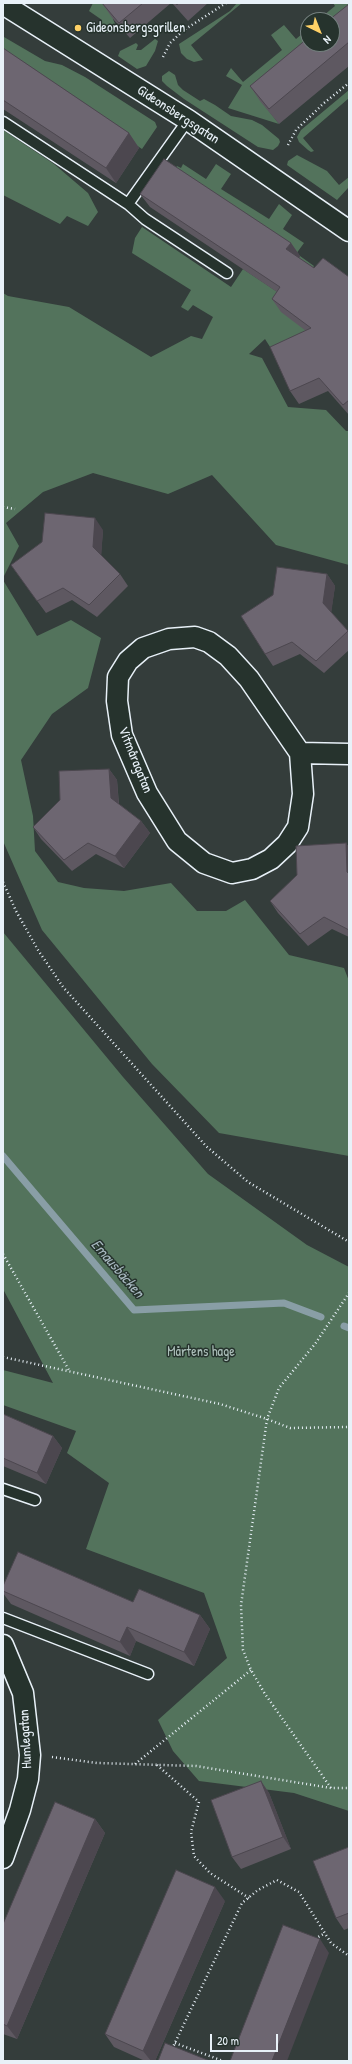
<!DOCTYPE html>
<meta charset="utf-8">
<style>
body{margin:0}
#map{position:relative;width:352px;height:2064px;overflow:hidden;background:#343d3b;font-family:"Patrick Hand",sans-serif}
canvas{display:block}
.frame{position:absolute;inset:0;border:4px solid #e8f1f8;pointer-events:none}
.north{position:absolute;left:300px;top:12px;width:40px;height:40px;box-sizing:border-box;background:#26332d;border:1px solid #747f7e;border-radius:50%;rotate:137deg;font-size:11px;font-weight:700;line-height:16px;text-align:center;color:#e8f1f8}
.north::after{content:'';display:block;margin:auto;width:14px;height:18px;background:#ffd166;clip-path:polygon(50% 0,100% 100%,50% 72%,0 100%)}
.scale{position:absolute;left:210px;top:2034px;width:68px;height:18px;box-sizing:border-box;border:2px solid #e8f1f8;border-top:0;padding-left:5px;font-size:12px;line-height:14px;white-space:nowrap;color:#e8f1f8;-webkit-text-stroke:3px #26332d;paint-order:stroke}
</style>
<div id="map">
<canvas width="352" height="2064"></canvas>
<div class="frame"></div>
<div class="north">N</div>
<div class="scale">20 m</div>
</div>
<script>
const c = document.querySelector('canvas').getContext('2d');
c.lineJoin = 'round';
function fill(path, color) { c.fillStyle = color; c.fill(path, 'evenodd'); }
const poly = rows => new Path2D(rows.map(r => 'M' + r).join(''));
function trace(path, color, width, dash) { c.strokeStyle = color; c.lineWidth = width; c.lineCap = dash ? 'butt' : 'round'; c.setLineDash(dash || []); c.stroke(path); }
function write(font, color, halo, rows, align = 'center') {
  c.font = font + ' "Patrick Hand",sans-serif'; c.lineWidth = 3; c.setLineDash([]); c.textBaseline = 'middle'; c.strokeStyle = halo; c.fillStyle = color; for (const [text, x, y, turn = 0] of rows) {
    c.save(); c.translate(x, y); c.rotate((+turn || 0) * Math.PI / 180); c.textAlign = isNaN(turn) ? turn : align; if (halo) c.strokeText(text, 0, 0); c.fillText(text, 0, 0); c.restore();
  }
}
fill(poly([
 [93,3,131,3,113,19,118,31,107,33,96,30,102,20,89,11],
 [237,3,242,3,191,45,203,60,194,62,187,59,181,53,179,44,230,11],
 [333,3,349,3,349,28,332,20,318,20,335,6],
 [284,25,296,39,308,29,308,44,261,101,279,124,228,108,242,85,226,76,231,68,243,82,282,50,271,35],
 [4,37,45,61,62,65,85,77,155,122,157,127,142,149,3,56],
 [155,39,158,41,155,51,146,66,137,69,118,56,120,51,136,43,138,45,136,50,141,50],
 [169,71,175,75,178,85,183,90,200,101,204,99,215,105,231,116,252,120,262,125,279,139,280,142,278,146,273,150,258,147,184,99,167,86,162,81,162,76],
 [349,90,349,98,303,138,314,151,311,152,308,150,299,142,297,137,301,130],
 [3,130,54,164,88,193,98,212,88,226,67,216,60,224,3,195],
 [297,155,327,171,339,185,349,177,349,189,348,188,337,200,287,165,288,161],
 [183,164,206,179,216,164,231,174,221,189,269,219,279,204,292,215,283,229,304,243,296,254,173,172,177,166,181,168],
 [142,227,231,287,243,269,276,291,300,256,314,266,310,272,310,334,279,361,265,339,249,354,262,358,288,407,326,410,346,431,349,431,349,565,276,545,212,475,168,494,93,473,43,492,6,523,19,546,3,578,3,293,8,296,69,307,151,357,191,336,202,339,213,317,193,305,188,311,181,307,191,290,132,253,135,238],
 [3,580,37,636,71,620,101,638,88,688,52,714,21,760,33,816,35,851,58,882,84,888,124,891,171,883,197,911,226,911,245,900,289,955,344,968,349,981,349,1156,219,1133,152,1064,42,930,3,841],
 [3,932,123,1077,208,1174,307,1245,349,1267,349,1811,294,1793,199,1781,173,1751,158,1720,227,1658,204,1593,86,1549,109,1483,67,1453,76,1431,3,1405,3,1370,53,1383,3,1289]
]), '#53735c');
trace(poly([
 [3,1156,134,1310,284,1303,321,1317],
 [344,1326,349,1328]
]), '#899ea6', 7);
const service = poly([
 [3,122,128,204,145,219,227,273],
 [128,204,188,120],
 [3,1489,35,1500],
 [3,1618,148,1674]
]);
const minor = poly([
 [3,4,188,120,349,231],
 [195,637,209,642,228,656,249,679,300,753,303,794,298,827,287,844,271,859,252,869,232,873,204,863,177,841,147,793,122,735,117,701,118,677,128,661,143,648,169,639,195,637],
 [300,753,349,754],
 [3,1645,23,1693,30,1755,28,1779,20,1810,3,1858]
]);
trace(service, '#e8f1f8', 13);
trace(minor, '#e8f1f8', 23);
trace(poly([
 [163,57,170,43,184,30,226,3],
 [288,145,296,130,324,103,349,83],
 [3,507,15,509],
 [3,882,16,911,38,950,63,987,206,1146,248,1182,349,1242],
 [3,1254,70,1372],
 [3,1357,220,1404,267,1419,290,1428,349,1427],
 [52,1757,97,1763,196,1766,331,1788,349,1788],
 [135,1764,251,1670],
 [157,1765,199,1802,191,1832,194,1856,210,1873,249,1898],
 [331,1788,265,1694,251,1670,243,1650,241,1605,267,1419,279,1388,315,1344,349,1293],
 [315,1939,325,1933],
 [175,2043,223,2061],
 [172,2049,242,1903,258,1890,277,1880,299,1892,331,1943,349,1956]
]), '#e8f1f8', 2.5, [1, 3]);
trace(service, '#26332d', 10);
trace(minor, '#26332d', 20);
fill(poly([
 [102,3,171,3,130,38,113,19],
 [172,3,208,3,188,21],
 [349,4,349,66,279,124,260,101,250,86],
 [3,48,129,133,139,148,116,183,3,109],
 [140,194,291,243,300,256,299,258,314,268,349,277,349,415,328,391,299,404,290,391,306,331,281,312,272,299,277,292,150,207],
 [103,530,101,555,120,574,128,586,97,617,72,600,46,613,11,565],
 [327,574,335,586,331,612,349,632,349,650,324,673,300,654,273,666,265,654],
 [109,769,117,780,119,804,141,821,150,833,124,868,96,854,72,871,41,839,33,827],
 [346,843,349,848,349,937,332,929,308,946,278,913,270,901],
 [3,1414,53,1436,62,1448,46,1484,3,1466],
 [3,1586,133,1602,200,1615,210,1629,194,1666,136,1641,130,1656,11,1604,3,1593],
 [261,1781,269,1793,291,1849,241,1869,232,1857],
 [95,1819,105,1833,17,2039,3,2034,3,1924],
 [349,1847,349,1928,344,1930,336,1918],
 [225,1901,155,2061,145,2061,114,2047,105,2034]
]), '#5e5861');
fill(poly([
 [129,133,139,148,116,183,106,168],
 [291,243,300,256,296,263,286,249],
 [95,518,103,530,101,559,93,547],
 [327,574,335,586,331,615,323,603],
 [109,769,117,780,119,810,111,798],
 [141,821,150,833,124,868,115,856],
 [346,843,349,848,349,875,347,872],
 [53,1436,62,1448,46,1484,37,1473],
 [200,1615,210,1629,194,1666,184,1652],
 [127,1627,136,1641,130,1656,120,1642],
 [261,1781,269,1793,291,1849,283,1837],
 [95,1819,105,1833,17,2039,7,2026],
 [215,1887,225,1901,155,2061,151,2061,143,2051],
 [320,1939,329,1953,287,2061,272,2061]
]), '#4c474f');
const building = poly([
 [102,3,143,3,119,23,102,3],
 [175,3,179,3,177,5,175,3],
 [349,4,349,42,269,109,250,86,308,38,308,44,332,44,332,20,329,20,349,4],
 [3,48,129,133,106,168,3,100,3,48],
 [164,159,291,243,286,249,314,268,323,258,349,277,349,400,343,405,319,378,290,391,270,347,311,328,272,299,280,287,140,194,164,159],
 [45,513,95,518,93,547,120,574,89,605,63,588,37,601,11,565,42,542,45,513],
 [277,567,327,574,323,603,348,631,316,661,292,642,265,654,241,616,273,595,277,567],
 [109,769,111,798,141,821,115,856,88,843,64,860,33,827,60,800,59,771,109,769],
 [346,843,347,872,349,874,349,930,324,917,300,934,270,901,297,875,296,846,346,843],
 [3,1414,53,1436,37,1473,3,1458,3,1414],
 [18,1552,133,1602,139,1589,200,1615,184,1652,127,1627,120,1642,3,1591,3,1586,18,1552],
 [261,1781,283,1837,232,1857,211,1800,261,1781],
 [55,1802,95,1819,7,2026,3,2024,3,1924,55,1802],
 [349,1847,349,1913,336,1918,313,1861,349,1847],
 [176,1870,215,1887,143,2051,105,2034,176,1870],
 [283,1925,320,1939,272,2061,230,2061,283,1925],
 [165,2043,210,2061,158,2061,165,2043]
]);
fill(building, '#6d6671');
trace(building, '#4c474f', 1);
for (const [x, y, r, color] of [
 [78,28,4,"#ffd166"]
]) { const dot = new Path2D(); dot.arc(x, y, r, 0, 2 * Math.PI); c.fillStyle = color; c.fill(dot); trace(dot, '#26332d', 1.5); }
write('14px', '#e8f1f8', '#26332d', [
 ["Gideonsbergsgrillen",86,28]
], 'left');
write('14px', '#e8f1f8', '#26332d', [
 ["Gideonsbergsgatan",178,115,33],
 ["Vitmåragatan",135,760,68],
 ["Humlegatan",26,1739,-93]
]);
write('14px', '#acbfba', '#26332d', [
 ["Mårtens hage",201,1352]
]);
write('italic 15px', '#a8b9c1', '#26332d', [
 ["Emausbäcken",117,1269,49]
]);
</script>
